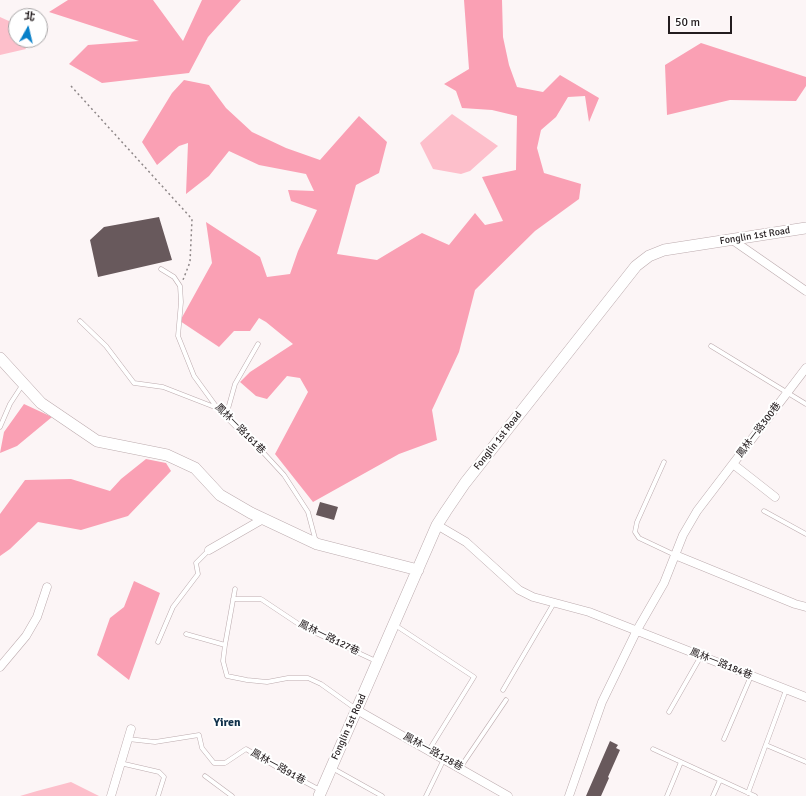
<!DOCTYPE html>
<meta charset="utf-8">
<style>
body{margin:0}
#map{position:relative;width:806px;height:796px;overflow:hidden;background:#fcf5f6;font-family:Signika,"Noto Sans TC",sans-serif}
canvas{display:block}
.north{position:absolute;left:8px;top:8px;width:40px;height:40px;box-sizing:border-box;background:#fff;border:1px solid #a7a4a5;border-radius:50%;rotate:8deg;font-size:11px;font-weight:700;line-height:16px;text-align:center;color:#231c1e}
.north::after{content:'';display:block;margin:auto;width:14px;height:18px;background:#067fc8;clip-path:polygon(50% 0,100% 100%,50% 72%,0 100%)}
.scale{position:absolute;left:668px;top:16px;width:64px;height:18px;box-sizing:border-box;border:2px solid #231c1e;border-top:0;padding-left:5px;font-size:12px;line-height:14px;white-space:nowrap;color:#231c1e;-webkit-text-stroke:3px #fff;paint-order:stroke}
</style>
<div id="map">
<canvas width="806" height="796"></canvas>
<div class="north">北</div>
<div class="scale">50 m</div>
</div>
<script>
const c = document.querySelector('canvas').getContext('2d');
c.lineJoin = 'round';
function fill(path, color) { c.fillStyle = color; c.fill(path, 'evenodd'); }
const poly = rows => new Path2D(rows.map(r => 'M' + r).join(''));
function trace(path, color, width, dash) { c.strokeStyle = color; c.lineWidth = width; c.lineCap = dash ? 'butt' : 'round'; c.setLineDash(dash || []); c.stroke(path); }
function write(font, color, halo, rows, align = 'center') {
  c.font = font + ' Signika,"Noto Sans TC",sans-serif'; c.lineWidth = 4; c.setLineDash([]); c.textBaseline = 'middle'; c.strokeStyle = halo; c.fillStyle = color; for (const [text, x, y, turn = 0] of rows) {
    c.save(); c.translate(x, y); c.rotate((+turn || 0) * Math.PI / 180); c.textAlign = isNaN(turn) ? turn : align; if (halo) c.strokeText(text, 0, 0); c.fillText(text, 0, 0); c.restore();
  }
}
fill(poly([
 [0,17,11,22,16,30,16,40,21,40,26,49,0,55],
 [452,114,498,146,470,171,461,174,433,169,420,143],
 [71,782,99,796,20,796,37,791]
]), '#fdbfcb');
fill(poly([
 [68,0,153,0,183,41,202,0,241,0,208,37,189,73,102,83,69,64,88,45,139,41,49,12],
 [464,0,502,0,503,37,509,65,517,87,543,92,560,75,599,98,589,122,585,96,568,97,556,117,541,130,537,148,544,173,581,184,579,199,535,231,475,290,459,352,432,410,437,440,399,454,313,502,275,454,308,392,300,378,287,376,267,399,256,396,240,382,250,372,293,344,266,322,259,318,250,331,234,331,219,347,180,321,212,263,206,222,260,257,267,277,290,274,298,251,317,210,291,201,288,190,314,191,306,174,259,165,229,151,209,176,186,194,188,143,179,146,157,165,142,142,172,93,184,80,209,85,226,108,252,132,286,148,320,160,359,116,387,142,379,173,356,185,337,254,377,260,422,233,449,245,475,213,485,225,503,221,482,177,516,170,517,116,492,110,462,108,456,91,444,84,469,69],
 [701,43,806,77,806,86,796,101,730,100,667,115,665,65],
 [24,404,52,417,17,446,0,453,4,432],
 [146,459,166,463,171,471,128,516,81,530,38,522,10,549,0,556,0,514,25,480,71,479,110,491,121,479],
 [134,581,160,593,129,680,97,655,110,618,124,607]
]), '#faa0b4');
fill(poly([
 [159,217,172,260,98,277,90,240,104,227],
 [320,502,338,507,334,520,316,515],
 [610,741,618,745,616,748,620,750,608,777,609,778,601,796,586,796]
]), '#68595c');
const lane = poly([
 [161,269,174,277,180,286,181,302,178,336,194,376,218,409,236,427,260,449,284,475,308,512,316,542],
 [80,321,106,346,134,383,163,387,217,408],
 [711,346,806,404],
 [226,416,235,384,258,344],
 [0,427,10,404,23,384],
 [664,462,637,522,635,532,639,538,675,555],
 [764,511,806,534],
 [235,589,225,645,223,661,227,676,247,680,267,682,288,678,308,678,321,684,356,709],
 [233,599,261,599,303,627,378,662],
 [395,625,474,677,429,750],
 [186,634,225,645],
 [158,642,173,607,198,574,196,563,209,550],
 [503,690,554,603],
 [669,712,701,656],
 [128,739,155,742,199,735,202,748,214,763,225,763,246,749,275,766,320,790],
 [724,739,751,676],
 [766,745,806,762],
 [653,749,755,796],
 [120,763,159,772,164,777,158,796],
 [332,768,382,796],
 [460,768,506,700],
 [205,776,232,796],
 [748,793,786,690],
 [426,796,444,759],
 [667,796,681,762],
 [713,796,720,780]
]);
const street = poly([
 [731,239,806,291],
 [733,464,775,497],
 [437,525,466,542,519,590,533,597,589,612,806,697],
 [209,550,263,519],
 [675,555,795,604,806,607],
 [0,667,26,636,37,617,47,587],
 [357,710,508,796],
 [111,796,131,729],
 [569,796,602,702,637,630,664,583,683,535,697,511,806,368]
]);
const secondary = poly([
 [0,358,41,403,97,441,167,455,195,468,220,495,251,513,317,544,418,570],
 [319,796,437,525,446,511,465,483,636,266,649,256,664,250,806,228]
]);
trace(lane, '#bcabae', 5);
trace(street, '#bcabae', 9);
trace(secondary, '#bcabae', 12);
trace(poly([
 [71,86,192,219,190,262,183,280]
]), '#8e8788', 1.5, [2, 3]);
trace(lane, '#fff', 4);
trace(street, '#fff', 8);
trace(secondary, '#fff', 11);
write('10px', '#231c1e', '#fff', [
 ["Fonglin 1st Road",755,236,-9],
 ["鳳林一路161巷",240,429,45],
 ["鳳林一路300巷",759,430,-53],
 ["Fonglin 1st Road",498,441,-52],
 ["鳳林一路127巷",329,638,26],
 ["鳳林一路184巷",721,664,22],
 ["Fonglin 1st Road",349,727,-66],
 ["鳳林一路128巷",433,752,29],
 ["鳳林一路91巷",278,767,29]
]);
write('bold 12px', '#0f304a', '#fff', [
 ["Yiren",227,723]
]);
</script>
